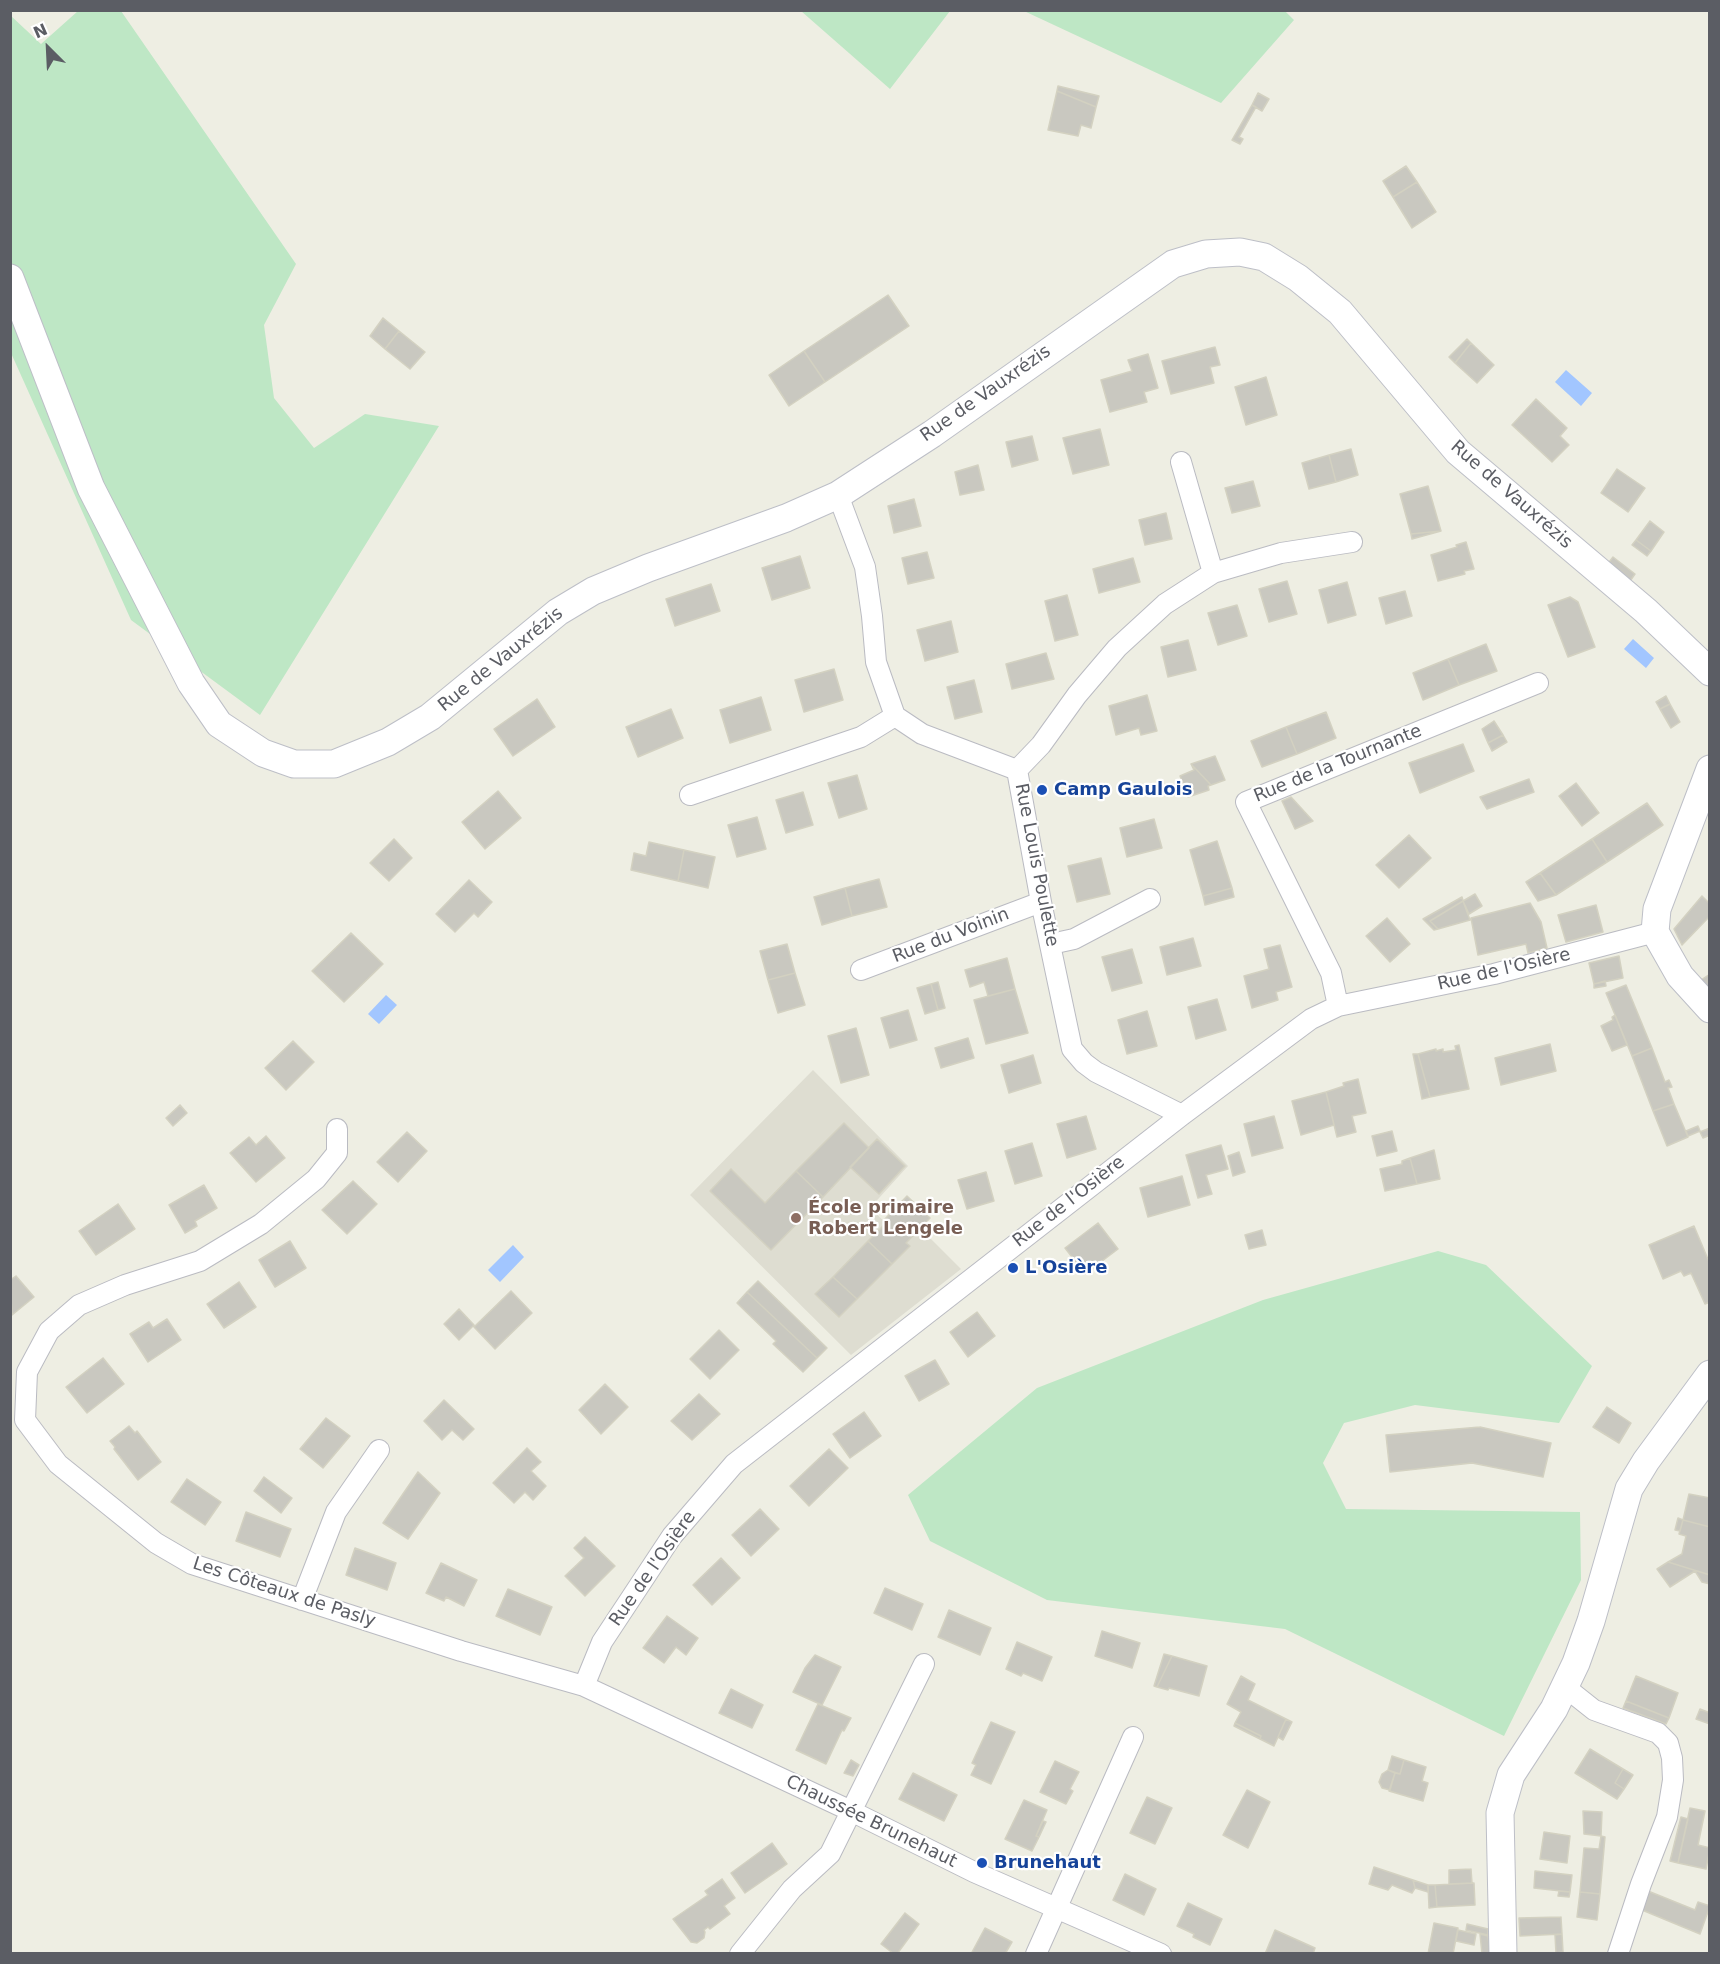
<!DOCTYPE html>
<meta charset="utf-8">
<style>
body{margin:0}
#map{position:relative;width:1720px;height:1964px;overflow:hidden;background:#eeeee3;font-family:"DejaVu Sans",sans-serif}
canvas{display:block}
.frame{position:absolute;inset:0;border:12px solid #5b5d64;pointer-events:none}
.north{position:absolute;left:18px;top:18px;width:60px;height:60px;-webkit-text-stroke:4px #fff;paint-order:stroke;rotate:336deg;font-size:16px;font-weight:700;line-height:24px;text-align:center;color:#5b5d64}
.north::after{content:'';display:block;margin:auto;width:21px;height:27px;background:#5b5d64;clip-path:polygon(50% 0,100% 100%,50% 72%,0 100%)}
</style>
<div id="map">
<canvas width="1720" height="1964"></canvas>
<div class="frame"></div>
<div class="north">N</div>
</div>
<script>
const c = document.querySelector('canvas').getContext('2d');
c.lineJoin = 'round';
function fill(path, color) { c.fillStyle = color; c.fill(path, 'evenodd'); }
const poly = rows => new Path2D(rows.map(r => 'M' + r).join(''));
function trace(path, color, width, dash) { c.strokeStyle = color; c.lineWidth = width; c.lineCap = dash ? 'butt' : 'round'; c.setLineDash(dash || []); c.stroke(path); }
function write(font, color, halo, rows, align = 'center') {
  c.font = font + ' "DejaVu Sans",sans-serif'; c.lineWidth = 4.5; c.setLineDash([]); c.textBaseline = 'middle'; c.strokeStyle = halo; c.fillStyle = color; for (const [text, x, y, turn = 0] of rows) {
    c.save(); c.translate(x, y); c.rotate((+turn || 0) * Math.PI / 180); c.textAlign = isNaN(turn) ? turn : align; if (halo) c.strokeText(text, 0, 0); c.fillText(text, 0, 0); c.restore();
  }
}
fill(poly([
 [813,1070,908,1166,870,1208,906,1242,920,1228,961,1269,851,1355,690,1195]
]), '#deddd1');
fill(poly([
 [1284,10,1294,20,1221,103,1024,11],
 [78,11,121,11,296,264,264,325,274,398,314,448,365,414,439,426,260,715,131,620,11,353,10,15,41,44],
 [801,11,950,11,890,89],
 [1438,1251,1486,1265,1592,1366,1559,1423,1415,1405,1344,1423,1323,1463,1346,1509,1580,1512,1581,1580,1504,1736,1285,1629,1047,1600,930,1541,908,1495,1037,1388,1263,1300]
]), '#bee7c5');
fill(poly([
 [1566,370,1592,393,1581,406,1555,382],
 [1633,639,1654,658,1646,668,1624,649],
 [386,995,397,1005,379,1024,368,1014],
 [513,1245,524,1257,500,1282,488,1270]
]), '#a2c6ff');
const building = poly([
 [1058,86,1099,96,1096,107,1057,91,1058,86],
 [1057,91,1096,107,1091,128,1081,125,1078,136,1048,130,1057,91],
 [1258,93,1269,99,1262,111,1252,105,1258,93],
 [1252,105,1256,107,1239,137,1243,139,1240,144,1232,140,1252,105],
 [1406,166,1417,182,1393,197,1383,181,1406,166],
 [1417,182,1436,212,1412,228,1393,197,1417,182],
 [888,295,909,326,825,382,804,351,888,295],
 [383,318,399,331,385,349,370,336,383,318],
 [399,331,425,352,410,369,385,349,399,331],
 [1467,339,1471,343,1455,363,1449,357,1467,339],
 [1471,343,1494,365,1477,383,1455,363,1471,343],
 [1215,347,1220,365,1210,367,1214,383,1171,394,1162,361,1215,347],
 [804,351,825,382,789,406,769,375,804,351],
 [1148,354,1158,388,1144,392,1147,402,1110,412,1101,380,1132,371,1128,360,1148,354],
 [1266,377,1277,415,1246,425,1235,387,1266,377],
 [1536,399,1567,428,1560,436,1569,445,1552,462,1512,425,1536,399],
 [1100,429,1109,465,1073,474,1063,438,1100,429],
 [1032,436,1038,460,1012,467,1006,442,1032,436],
 [1351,449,1358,475,1336,482,1329,455,1351,449],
 [1329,455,1336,482,1309,489,1302,463,1329,455],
 [978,465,984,490,960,495,955,472,978,465],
 [1617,469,1645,488,1628,512,1601,493,1617,469],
 [1253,481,1260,506,1232,513,1225,488,1253,481],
 [1428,486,1441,531,1411,534,1400,494,1428,486],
 [914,499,921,526,894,533,888,506,914,499],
 [1166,513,1172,539,1145,545,1139,520,1166,513],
 [1650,521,1664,532,1651,551,1636,540,1650,521],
 [1441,531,1412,539,1411,534,1441,531],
 [1636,540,1651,551,1647,556,1632,545,1636,540],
 [1466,542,1474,569,1464,571,1465,574,1438,581,1431,555,1457,547,1456,545,1466,542],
 [927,552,934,578,908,584,902,558,927,552],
 [800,556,810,588,772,600,762,568,800,556],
 [1613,557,1635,574,1628,584,1606,566,1613,557],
 [1133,558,1140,582,1099,593,1093,569,1133,558],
 [1287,581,1297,614,1269,622,1259,589,1287,581],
 [1347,582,1356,615,1328,623,1319,590,1347,582],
 [711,584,720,611,675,626,666,599,711,584],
 [1405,591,1412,616,1386,624,1379,598,1405,591],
 [1067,595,1078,635,1055,641,1045,601,1067,595],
 [1570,597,1578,602,1595,647,1568,657,1548,605,1570,597],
 [1237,605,1247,636,1218,645,1208,613,1237,605],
 [951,621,958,652,925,661,917,630,951,621],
 [1188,640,1196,670,1168,677,1161,647,1188,640],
 [1486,644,1497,671,1459,685,1448,659,1486,644],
 [1046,653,1054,679,1012,689,1006,664,1046,653],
 [1448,659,1459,685,1423,700,1413,673,1448,659],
 [834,669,843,700,804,712,795,680,834,669],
 [974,680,982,712,955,719,947,687,974,680],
 [1147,695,1157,731,1141,735,1139,728,1116,735,1109,706,1147,695],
 [1666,696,1670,704,1660,709,1656,702,1666,696],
 [761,697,771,730,730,743,720,710,761,697],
 [537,699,555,727,513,756,494,729,537,699],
 [1670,704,1680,722,1671,728,1660,709,1670,704],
 [671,709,683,738,638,757,626,727,671,709],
 [1326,712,1336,738,1297,754,1286,727,1326,712],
 [1494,721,1503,735,1488,743,1482,729,1494,721],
 [1286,727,1297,754,1262,767,1251,741,1286,727],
 [1503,735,1507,742,1492,751,1488,743,1503,735],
 [1463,744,1474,771,1420,793,1409,763,1463,744],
 [1215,756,1225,780,1211,785,1191,764,1215,756],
 [1191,764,1211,785,1208,786,1209,790,1188,797,1180,776,1194,770,1191,764],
 [857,775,867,809,839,818,828,783,857,775],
 [1529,779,1534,792,1487,809,1480,797,1529,779],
 [1576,783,1599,813,1582,826,1559,796,1576,783],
 [498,791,521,818,485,849,462,822,498,791],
 [803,792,813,825,786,833,776,800,803,792],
 [1291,797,1313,821,1295,829,1282,801,1291,797],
 [1647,803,1663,825,1607,862,1592,839,1647,803],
 [757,817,766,849,737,857,728,825,757,817],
 [1154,819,1162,848,1127,857,1120,828,1154,819],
 [1409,835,1431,858,1399,888,1376,865,1409,835],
 [394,839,412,858,389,881,370,863,394,839],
 [1592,839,1607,862,1556,895,1540,873,1592,839],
 [1217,841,1232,888,1203,896,1190,850,1217,841],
 [649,842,684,850,678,881,631,870,634,853,646,856,649,842],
 [684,850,715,857,708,888,678,881,684,850],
 [1101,858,1110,894,1077,902,1068,866,1101,858],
 [1540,873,1556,895,1538,901,1526,882,1540,873],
 [879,879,887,907,852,916,845,888,879,879],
 [469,880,492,902,478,917,474,913,455,932,436,914,469,880],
 [845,888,852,916,822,925,814,897,845,888],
 [1232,888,1234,897,1205,905,1203,896,1232,888],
 [1475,894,1482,906,1469,914,1463,901,1475,894],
 [1702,896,1710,904,1710,916,1682,945,1674,929,1702,896],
 [1462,897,1463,901,1430,921,1438,929,1434,930,1423,919,1462,897],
 [1463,901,1470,920,1438,929,1430,921,1463,901],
 [1530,903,1541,922,1547,948,1528,953,1526,944,1478,955,1471,918,1530,903],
 [1596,905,1603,932,1566,942,1558,915,1596,905],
 [1387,918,1410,944,1390,962,1366,936,1387,918],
 [351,933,383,964,344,1002,312,971,351,933],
 [1193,938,1201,966,1167,975,1160,947,1193,938],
 [787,944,795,973,768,980,760,951,787,944],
 [1280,945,1292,987,1276,992,1278,1000,1252,1008,1244,976,1269,969,1264,949,1280,945],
 [1132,949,1142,983,1112,991,1102,957,1132,949],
 [1619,956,1623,978,1594,984,1589,963,1619,956],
 [1007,958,1015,989,988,996,984,982,970,987,965,970,1007,958],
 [795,973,805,1005,778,1013,768,980,795,973],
 [1710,974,1710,990,1701,980,1710,974],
 [1605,981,1606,986,1594,988,1594,984,1605,981],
 [938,982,945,1008,938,1010,931,984,938,982],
 [931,984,938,1010,925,1014,917,988,931,984],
 [1626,985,1652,1048,1632,1056,1606,993,1626,985],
 [1015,989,1028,1033,986,1044,974,1000,1015,989],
 [1217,999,1226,1030,1196,1039,1188,1007,1217,999],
 [908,1010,917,1040,890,1048,881,1018,908,1010],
 [1147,1011,1157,1046,1127,1054,1118,1020,1147,1011],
 [1615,1015,1627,1045,1612,1051,1601,1026,1613,1020,1612,1017,1615,1015],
 [856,1028,869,1075,841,1083,828,1036,856,1028],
 [968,1038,974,1058,941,1068,935,1048,968,1038],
 [293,1041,314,1062,286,1090,265,1068,293,1041],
 [1550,1044,1556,1071,1501,1085,1495,1058,1550,1044],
 [1459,1045,1469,1089,1430,1097,1418,1054,1436,1049,1436,1051,1443,1049,1443,1052,1456,1050,1455,1046,1459,1045],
 [1652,1048,1665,1082,1669,1080,1672,1087,1668,1088,1674,1104,1653,1111,1632,1056,1652,1048],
 [1413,1054,1418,1054,1430,1097,1422,1099,1413,1054],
 [1033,1055,1041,1083,1009,1093,1001,1065,1033,1055],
 [1358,1079,1366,1113,1352,1116,1356,1132,1337,1137,1326,1092,1344,1086,1343,1083,1358,1079],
 [1326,1092,1334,1125,1301,1135,1292,1101,1326,1092],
 [1674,1104,1688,1137,1667,1146,1653,1111,1674,1104],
 [180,1105,187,1113,173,1126,166,1118,180,1105],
 [1086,1116,1096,1149,1067,1158,1057,1124,1086,1116],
 [1274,1116,1283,1148,1252,1156,1244,1124,1274,1116],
 [844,1123,869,1148,823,1197,796,1171,844,1123],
 [1698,1126,1700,1131,1688,1136,1686,1131,1698,1126],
 [1710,1128,1710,1135,1703,1138,1700,1132,1710,1128],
 [1392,1131,1397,1151,1377,1156,1372,1136,1392,1131],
 [407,1132,427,1151,398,1182,377,1162,407,1132],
 [266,1136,285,1158,256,1182,230,1153,249,1137,256,1145,266,1136],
 [877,1139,905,1166,879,1194,850,1167,877,1139],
 [1032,1143,1042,1176,1015,1184,1005,1151,1032,1143],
 [1221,1145,1228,1169,1206,1175,1212,1194,1198,1198,1186,1155,1221,1145],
 [1434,1150,1440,1179,1417,1184,1410,1158,1434,1150],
 [1239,1152,1245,1172,1233,1176,1228,1156,1239,1152],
 [1410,1158,1417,1184,1385,1191,1380,1169,1402,1164,1402,1161,1410,1158],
 [731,1169,765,1203,796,1171,823,1197,771,1250,710,1191,731,1169],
 [986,1172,994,1201,967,1209,958,1180,986,1172],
 [1182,1176,1190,1205,1148,1217,1140,1188,1182,1176],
 [353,1181,377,1204,347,1234,322,1210,353,1181],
 [204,1185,217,1208,195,1221,197,1226,185,1233,169,1205,204,1185],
 [907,1196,930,1218,906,1243,910,1246,892,1264,868,1241,886,1223,884,1220,907,1196],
 [118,1204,135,1229,96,1255,79,1231,118,1204],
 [1098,1223,1118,1249,1085,1274,1065,1248,1098,1223],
 [1694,1226,1710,1264,1710,1302,1705,1304,1691,1273,1684,1276,1681,1271,1663,1279,1649,1245,1694,1226],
 [1262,1230,1266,1245,1249,1249,1245,1235,1262,1230],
 [290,1241,306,1268,275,1287,259,1260,290,1241],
 [868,1241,892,1264,857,1299,833,1277,868,1241],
 [16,1276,34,1297,12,1315,10,1280,16,1276],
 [833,1277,857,1299,839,1317,815,1294,833,1277],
 [758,1281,827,1348,817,1358,747,1292,758,1281],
 [239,1282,256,1307,224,1328,207,1304,239,1282],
 [511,1291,532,1313,495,1349,474,1327,511,1291],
 [747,1292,817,1358,803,1372,773,1344,776,1341,737,1303,747,1292],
 [459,1309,474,1325,459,1340,444,1324,459,1309],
 [977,1312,995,1336,968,1357,950,1332,977,1312],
 [167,1319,181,1340,148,1362,130,1334,149,1322,153,1328,167,1319],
 [719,1330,739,1350,710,1379,690,1359,719,1330],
 [103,1358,124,1384,87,1413,66,1387,103,1358],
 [935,1360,949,1384,919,1401,905,1376,935,1360],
 [605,1384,628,1407,601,1434,579,1410,605,1384],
 [699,1394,720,1414,692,1440,671,1421,699,1394],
 [444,1400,474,1429,463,1440,452,1430,442,1440,424,1421,444,1400],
 [1607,1407,1631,1423,1619,1443,1593,1427,1607,1407],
 [864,1412,881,1436,850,1458,833,1434,864,1412],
 [326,1418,350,1436,323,1468,300,1449,326,1418],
 [129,1426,135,1433,137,1431,161,1462,138,1480,114,1449,115,1447,110,1441,129,1426],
 [1480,1427,1551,1443,1543,1477,1472,1463,1390,1472,1386,1435,1480,1427],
 [527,1448,541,1462,531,1471,546,1486,533,1500,525,1492,514,1503,493,1483,527,1448],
 [829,1449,848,1468,809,1506,790,1486,829,1449],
 [418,1472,440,1493,408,1539,383,1523,418,1472],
 [264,1477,292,1498,281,1513,254,1491,264,1477],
 [187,1479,221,1502,205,1525,171,1502,187,1479],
 [1689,1494,1710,1498,1710,1527,1683,1520,1689,1494],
 [760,1509,779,1529,751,1556,732,1535,760,1509],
 [246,1512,291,1529,280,1557,236,1541,246,1512],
 [1678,1518,1683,1520,1680,1531,1675,1530,1678,1518],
 [1683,1520,1710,1527,1710,1575,1668,1562,1682,1554,1686,1536,1679,1534,1683,1520],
 [585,1537,615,1566,585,1596,565,1576,584,1558,574,1548,585,1537],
 [355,1548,396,1563,387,1590,346,1575,355,1548],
 [721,1558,740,1578,712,1605,693,1585,721,1558],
 [1668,1562,1710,1575,1710,1584,1702,1582,1695,1571,1670,1587,1657,1569,1668,1562],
 [441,1563,477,1580,464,1606,446,1597,444,1601,426,1593,441,1563],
 [885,1588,923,1604,912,1630,874,1613,885,1588],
 [508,1589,552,1607,540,1635,496,1616,508,1589],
 [949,1610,991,1628,980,1655,938,1637,949,1610],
 [667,1616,698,1638,686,1655,676,1647,664,1663,643,1648,667,1616],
 [1102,1631,1140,1643,1132,1668,1095,1656,1102,1631],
 [1017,1642,1052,1657,1042,1681,1023,1673,1021,1676,1006,1669,1017,1642],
 [1164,1654,1172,1656,1157,1687,1154,1686,1164,1654],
 [815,1655,841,1667,822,1705,793,1692,805,1668,815,1655],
 [1172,1656,1207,1666,1199,1696,1169,1688,1168,1690,1157,1687,1172,1656],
 [1241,1676,1255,1684,1248,1700,1286,1719,1274,1746,1260,1739,1261,1736,1235,1723,1241,1712,1227,1704,1241,1676],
 [1636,1676,1678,1693,1669,1718,1626,1701,1636,1676],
 [731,1689,763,1705,752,1728,719,1713,731,1689],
 [1626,1701,1669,1718,1666,1724,1623,1708,1626,1701],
 [818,1704,851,1718,844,1731,842,1730,826,1764,796,1750,818,1704],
 [1700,1709,1710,1713,1710,1724,1696,1719,1700,1709],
 [1286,1719,1292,1722,1283,1740,1278,1737,1286,1719],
 [991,1722,1015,1732,991,1784,971,1775,976,1765,972,1763,991,1722],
 [1235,1723,1261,1736,1260,1739,1234,1726,1235,1723],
 [1590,1749,1623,1769,1615,1783,1624,1789,1617,1799,1575,1773,1590,1749],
 [1392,1756,1404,1760,1400,1774,1388,1770,1392,1756],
 [851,1760,859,1765,853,1776,844,1773,851,1760],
 [1404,1760,1426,1767,1422,1781,1428,1783,1423,1801,1389,1791,1395,1773,1400,1774,1404,1760],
 [1055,1761,1079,1772,1070,1789,1073,1791,1066,1804,1040,1792,1055,1761],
 [1623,1769,1633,1775,1624,1789,1615,1783,1623,1769],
 [1388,1770,1395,1773,1390,1790,1382,1788,1379,1782,1382,1774,1388,1770],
 [913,1773,957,1795,944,1821,899,1799,913,1773],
 [1247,1790,1270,1802,1248,1848,1223,1835,1247,1790],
 [1147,1797,1172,1808,1155,1844,1130,1833,1147,1797],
 [1024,1800,1047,1810,1036,1836,1039,1837,1032,1851,1005,1839,1024,1800],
 [1690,1808,1705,1811,1698,1845,1710,1848,1706,1869,1678,1863,1690,1808],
 [1583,1811,1602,1812,1601,1836,1584,1834,1583,1811],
 [1681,1817,1688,1819,1678,1863,1670,1861,1681,1817],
 [1043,1821,1046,1822,1039,1837,1036,1836,1043,1821],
 [1544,1832,1570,1836,1567,1863,1540,1859,1544,1832],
 [1601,1836,1605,1837,1600,1894,1580,1892,1584,1848,1599,1849,1601,1836],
 [772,1843,787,1864,745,1893,731,1873,772,1843],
 [1374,1867,1413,1880,1415,1888,1412,1893,1392,1885,1388,1890,1369,1884,1374,1867],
 [1471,1869,1472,1883,1449,1884,1449,1870,1471,1869],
 [1535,1871,1572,1875,1570,1892,1534,1888,1535,1871],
 [1125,1874,1156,1889,1144,1915,1113,1900,1125,1874],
 [722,1879,735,1898,724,1906,730,1914,710,1929,708,1927,704,1930,705,1932,704,1938,697,1943,691,1942,673,1919,708,1895,705,1891,722,1879],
 [1413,1880,1428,1885,1428,1892,1415,1888,1413,1880],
 [1474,1883,1475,1905,1437,1907,1435,1885,1474,1883],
 [1428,1885,1435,1885,1437,1907,1429,1908,1428,1885],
 [1559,1891,1570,1892,1569,1897,1558,1896,1559,1891],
 [1648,1891,1695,1910,1698,1902,1710,1906,1700,1934,1642,1910,1648,1891],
 [1580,1892,1600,1894,1597,1920,1577,1917,1580,1892],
 [1188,1903,1222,1919,1210,1945,1193,1937,1194,1934,1177,1926,1188,1903],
 [905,1913,919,1924,897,1954,894,1954,881,1944,905,1913],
 [1561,1917,1562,1934,1520,1936,1519,1918,1561,1917],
 [1434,1923,1458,1928,1453,1954,1428,1954,1434,1923],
 [1467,1924,1488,1929,1488,1935,1466,1930,1467,1924],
 [985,1928,1012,1942,1005,1954,971,1954,985,1928],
 [1275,1930,1315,1948,1313,1954,1265,1954,1275,1930],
 [1458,1930,1476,1934,1474,1945,1456,1941,1458,1930],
 [1480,1934,1488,1936,1490,1954,1482,1954,1480,1934],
 [1562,1934,1563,1952,1556,1953,1555,1935,1562,1934]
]);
fill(building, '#c9c8c0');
trace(building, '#d3d1c1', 1.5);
const street = poly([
 [1181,462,1213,573],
 [838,495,865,567,872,616,876,662,895,716,922,734,1017,770,1041,902,1072,1049,1084,1063,1096,1072,1182,1115],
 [1017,770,1041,745,1077,695,1117,648,1165,604,1213,573,1281,553,1352,542],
 [690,795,861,737,895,716],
 [1051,944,1074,939,1150,899],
 [861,970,1041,902],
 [1338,1006,1331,973,1246,802,1538,683],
 [337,1129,337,1153,316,1179,261,1224,200,1261,125,1285,79,1305,49,1331,27,1372,25,1420,58,1464,156,1543,192,1564,461,1651,584,1686,851,1811,974,1872,1161,1954],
 [302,1600,336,1512,379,1450],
 [584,1686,602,1642,672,1536,734,1464,1182,1115,1311,1019,1338,1006,1494,974,1655,932],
 [1565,1687,1594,1710,1658,1733,1668,1743,1672,1758,1673,1780,1667,1817,1641,1884,1618,1954],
 [740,1954,792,1889,830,1854,924,1664],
 [1036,1954,1133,1737]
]);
const secondary = poly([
 [10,278,91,488,191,683,219,724,263,753,294,764,334,764,388,742,430,717,558,612,593,591,648,568,786,518,838,495,932,434,1173,264,1206,254,1240,252,1264,257,1298,278,1340,312,1458,452,1646,611,1710,672],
 [1710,769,1657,909,1655,932,1680,976,1710,1009],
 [1503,1954,1500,1813,1511,1775,1554,1709,1576,1663,1591,1621,1629,1489,1646,1461,1710,1374]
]);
trace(street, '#babbc2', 22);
trace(secondary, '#bdbfc7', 29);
trace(street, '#fff', 20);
trace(secondary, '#fff', 27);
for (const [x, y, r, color] of [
 [1042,790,6,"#1a4fb4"],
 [796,1218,6,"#8d6e63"],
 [1013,1268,6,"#1a4fb4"],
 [982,1863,6,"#1a4fb4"]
]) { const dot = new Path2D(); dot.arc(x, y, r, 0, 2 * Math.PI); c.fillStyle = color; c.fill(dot); trace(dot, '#fff', 2); }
write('18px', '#5b5d64', '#fff', [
 ["Rue de Vauxrézis",986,394,-35],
 ["Rue de Vauxrézis",1511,495,41],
 ["Rue de Vauxrézis",501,660,-39],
 ["Rue de la Tournante",1338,764,-22],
 ["Rue Louis Poulette",1036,865,79],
 ["Rue du Voinin",951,936,-21],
 ["Rue de l'Osière",1504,970,-13],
 ["Rue de l'Osière",1069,1202,-38],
 ["Rue de l'Osière",653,1569,-55],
 ["Les Côteaux de Pasly",284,1593,18],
 ["Chaussée Brunehaut",871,1822,26]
]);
write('bold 18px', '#164399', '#fff', [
 ["Camp Gaulois",1054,790],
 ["L'Osière",1025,1268],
 ["Brunehaut",994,1863]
], 'left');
write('bold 18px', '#785e54', '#fff', [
 ["École primaire",808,1208],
 ["Robert Lengele",808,1229]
], 'left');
</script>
